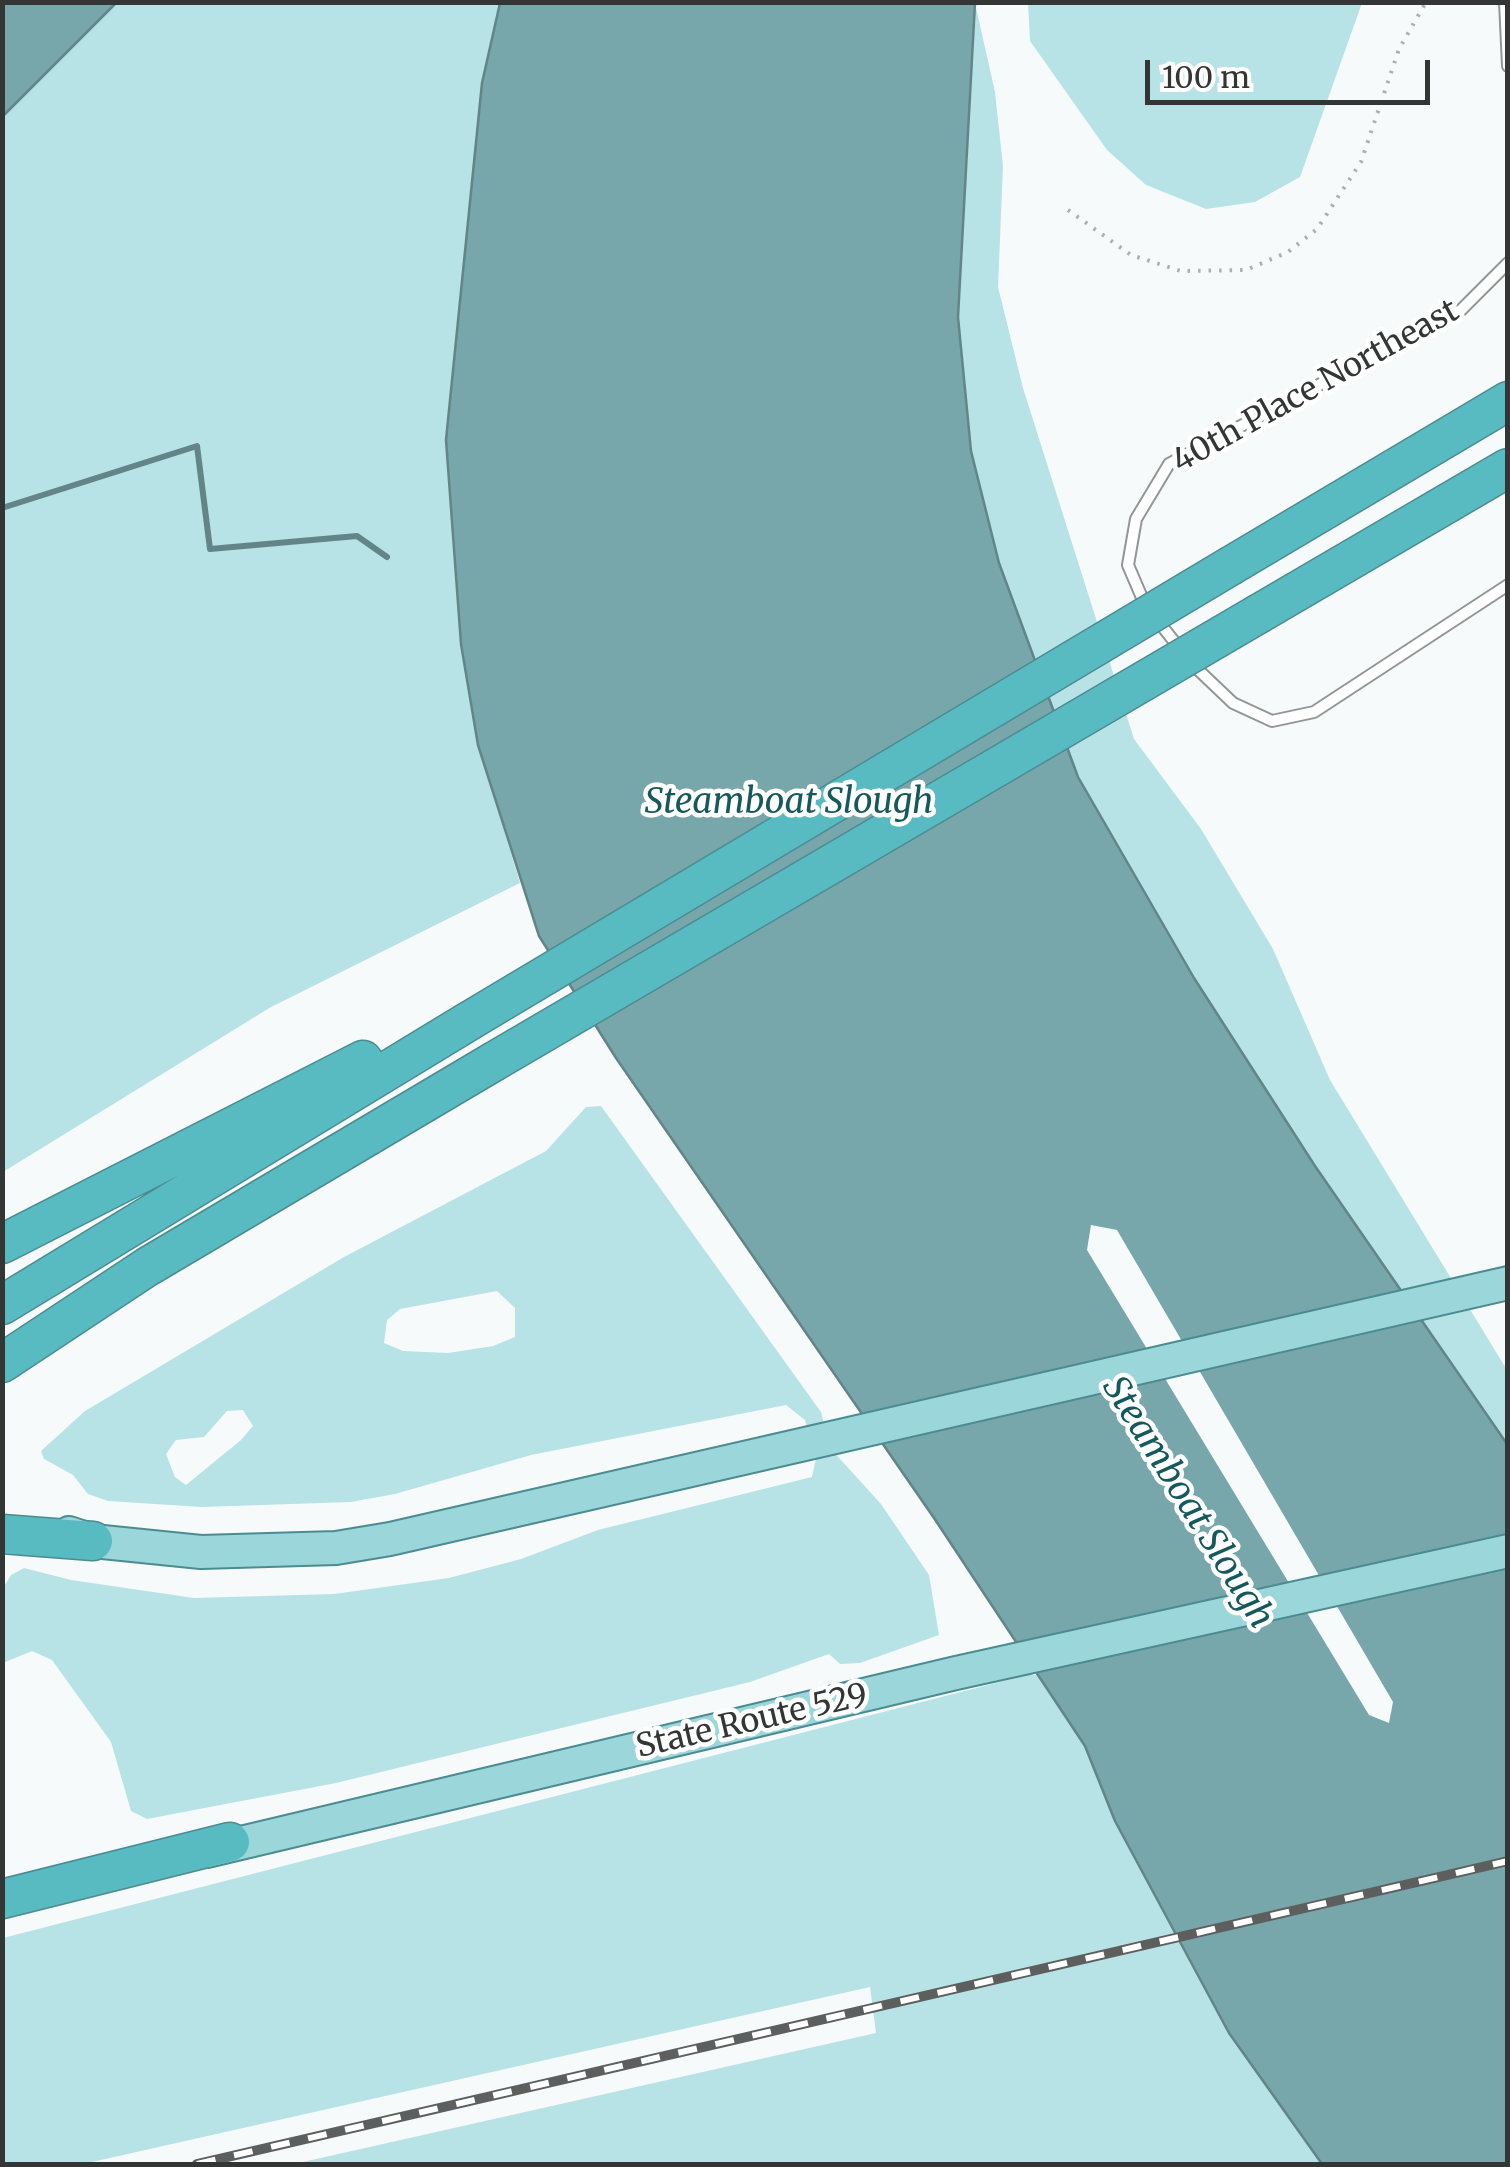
<!DOCTYPE html>
<style>
body{margin:0}
#map{position:relative;width:1510px;height:2167px;overflow:hidden;background:#f6fafb;font-family:Merriweather,serif}
canvas{display:block}
.frame{position:absolute;inset:0;border:5px solid #343636;pointer-events:none}
.scale{position:absolute;left:1145px;top:60px;width:285px;height:45px;box-sizing:border-box;border:5px solid #343636;border-top:0;padding-left:12px;font-size:30px;line-height:35px;white-space:nowrap;color:#343636;-webkit-text-stroke:8px #fff;paint-order:stroke}
</style>
<div id="map">
<canvas width="1510" height="2167"></canvas>
<div class="frame"></div>
<div class="scale">100 m</div>
</div>
<script>
const c = document.querySelector('canvas').getContext('2d');
c.lineJoin = 'round';
function fill(path, color) { c.fillStyle = color; c.fill(path, 'evenodd'); }
const poly = rows => new Path2D(rows.map(r => 'M' + r).join(''));
function trace(path, color, width, dash) { c.strokeStyle = color; c.lineWidth = width; c.lineCap = dash ? 'butt' : 'round'; c.setLineDash(dash || []); c.stroke(path); }
function write(font, color, halo, rows, align = 'center') {
  c.font = font + ' Merriweather,serif'; c.lineWidth = 9; c.setLineDash([]); c.textBaseline = 'middle'; c.strokeStyle = halo; c.fillStyle = color; for (const [text, x, y, turn = 0] of rows) {
    c.save(); c.translate(x, y); c.rotate((+turn || 0) * Math.PI / 180); c.textAlign = isNaN(turn) ? turn : align; if (halo) c.strokeText(text, 0, 0); c.fillText(text, 0, 0); c.restore();
  }
}
fill(poly([
 [116,3,500,3,482,83,461,644,478,745,520,883,271,1007,3,1172,2,116],
 [975,3,995,92,1003,166,998,287,1023,388,1134,739,1201,829,1273,949,1330,1080,1507,1370,1507,1444,1315,1166,1194,978,1078,777,999,563,971,451,958,317],
 [1028,3,1028,2,1362,3,1300,177,1255,202,1206,209,1146,185,1107,150,1030,41],
 [601,1106,821,1412,831,1449,881,1504,929,1575,939,1635,860,1663,840,1664,829,1654,750,1682,336,1783,147,1819,131,1811,111,1742,52,1660,32,1651,3,1663,3,1588,11,1575,24,1568,71,1580,194,1598,334,1594,449,1578,521,1559,598,1530,812,1477,816,1458,805,1420,786,1405,531,1455,395,1494,351,1502,202,1507,108,1501,88,1494,73,1475,44,1459,41,1451,85,1411,344,1257,546,1151,586,1107],
 [497,1291,515,1308,515,1337,493,1346,448,1353,403,1351,384,1343,387,1320,400,1309],
 [243,1410,253,1426,241,1440,186,1485,175,1477,166,1454,176,1440,204,1437,227,1411],
 [1027,1675,1038,1675,1085,1746,1115,1821,1229,2033,1322,2164,294,2164,876,2033,870,1987,83,2164,3,2164,3,1938]
]), '#b7e3e6');
const water = poly([
 [3,2,116,2,116,3,3,116,3,2],
 [500,3,975,3,958,317,971,451,999,563,1078,777,1194,978,1315,1166,1507,1444,1507,2164,1322,2164,1229,2033,1115,1821,1085,1746,934,1518,616,1058,539,936,478,745,461,644,446,440,482,83,500,3]
]);
fill(water, '#77a7aa');
trace(water, '#638587', 2.5);
fill(poly([
 [1091,1225,1117,1230,1393,1702,1389,1723,1369,1715,1087,1250]
]), '#f6fafb');
trace(poly([
 [2,508,197,446,210,549,357,536,387,557]
]), '#638587', 6);
const service = poly([
 [1505,2,1508,66],
 [1146,607,1128,565,1136,519,1169,464,1461,310,1508,263],
 [1157,620,1181,650],
 [1191,663,1233,703,1272,721,1314,712,1508,585]
]);
const primary = poly([
 [69,1533,93,1541,201,1552,336,1548,390,1539,1508,1283],
 [207,1851,956,1673,1508,1551]
]);
const motorway = poly([
 [1232,565,1508,401],
 [1260,613,1508,468],
 [2,1244,363,1060],
 [2,1305,469,1021],
 [2,1363,147,1267,493,1062],
 [2,1534,93,1541],
 [2,1899,230,1842]
]);
trace(service, '#929696', 14);
trace(primary, '#4b8c91', 36);
trace(motorway, '#4b8c91', 41);
trace(poly([
 [1068,210,1131,255,1181,271,1246,270,1288,252,1317,229,1361,162,1399,49,1426,2]
]), '#acafb0', 4, [2.5, 8]);
trace(service, '#fff', 10);
trace(primary, '#9bd6da', 32);
trace(motorway, '#58bbc2', 38);
const rail = poly([
 [197,2164,1508,1861]
]);
trace(rail, '#5d5f5f', 10);
trace(rail, '#fff', 6, [19]);
const motorwayBridge = poly([
 [469,1021,1232,565],
 [493,1062,1260,613]
]);
trace(motorwayBridge, '#4b8c91', 41, []);
trace(motorwayBridge, '#58bbc2', 38);
write('32px', '#343636', '#fff', [
 ["40th Place Northeast",1316,387,-29],
 ["State Route 529",752,1722,-13]
]);
write('italic 35px', '#15595d', '#fff', [
 ["Steamboat Slough",789,803],
 ["Steamboat Slough",1187,1503,58]
]);
</script>
